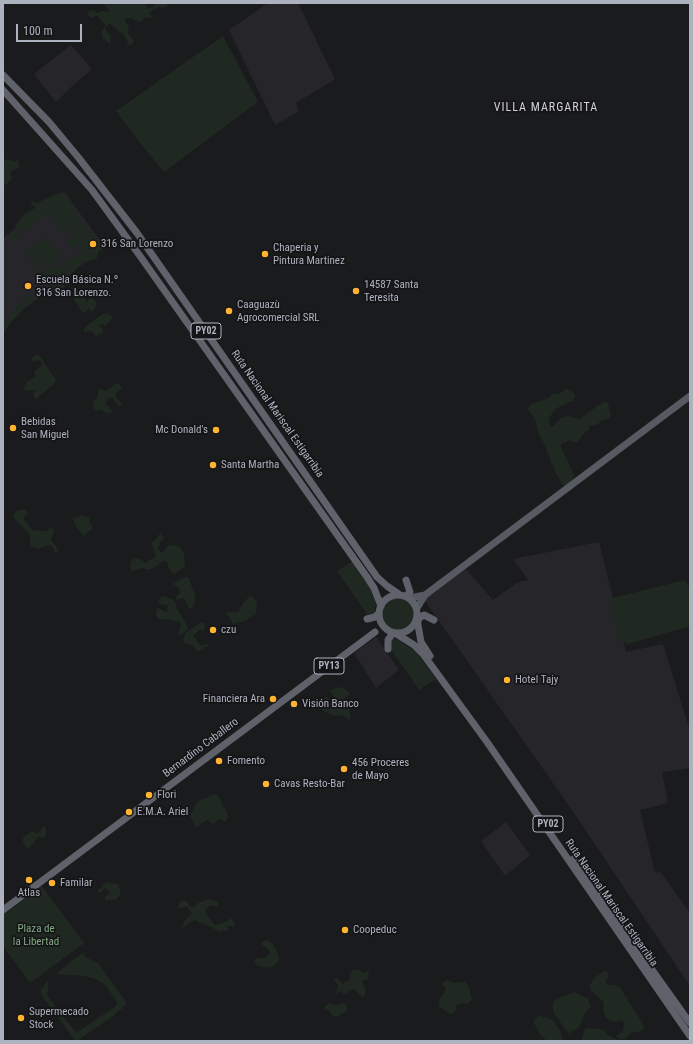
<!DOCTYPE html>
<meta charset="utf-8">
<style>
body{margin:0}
#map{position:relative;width:693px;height:1044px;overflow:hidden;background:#1a1b1d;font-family:"Roboto Condensed",sans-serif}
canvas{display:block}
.frame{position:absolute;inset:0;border:4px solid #acb2be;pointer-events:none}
.scale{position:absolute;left:16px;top:24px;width:66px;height:18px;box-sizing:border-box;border:2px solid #acb2be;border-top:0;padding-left:5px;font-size:12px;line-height:14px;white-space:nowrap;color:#acb2be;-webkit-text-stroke:3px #151518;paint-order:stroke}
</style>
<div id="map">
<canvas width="693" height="1044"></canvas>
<div class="frame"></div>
<div class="scale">100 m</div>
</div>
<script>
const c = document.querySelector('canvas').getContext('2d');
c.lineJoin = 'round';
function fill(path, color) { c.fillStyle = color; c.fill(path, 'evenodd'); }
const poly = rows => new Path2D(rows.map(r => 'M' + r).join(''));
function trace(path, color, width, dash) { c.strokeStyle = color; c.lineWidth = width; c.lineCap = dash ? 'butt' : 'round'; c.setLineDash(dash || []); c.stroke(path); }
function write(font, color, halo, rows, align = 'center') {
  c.font = font + ' "Roboto Condensed",sans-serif'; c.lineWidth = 3.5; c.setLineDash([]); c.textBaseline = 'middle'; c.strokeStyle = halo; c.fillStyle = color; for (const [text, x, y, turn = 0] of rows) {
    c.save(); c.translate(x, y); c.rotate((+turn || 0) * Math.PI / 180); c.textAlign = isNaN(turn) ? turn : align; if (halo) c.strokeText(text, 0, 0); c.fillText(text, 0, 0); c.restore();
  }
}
fill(poly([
 [268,3,298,3,335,79,296,103,299,111,275,125,229,30],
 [71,45,92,69,70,88,56,102,34,74],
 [64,192,105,247,3,325,3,238],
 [599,542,626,652,663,644,690,731,690,768,662,772,668,803,640,810,654,869,656,873,660,871,690,913,690,986,574,813,425,601,426,598,466,569,493,600,518,582,528,580,513,559],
 [376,637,399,670,376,688,354,653],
 [506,822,530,855,505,876,481,841]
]), '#26262a');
fill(poly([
 [103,3,144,3,149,9,157,3,168,4,167,7,162,8,159,7,152,10,149,13,153,18,145,17,142,22,138,22,131,18,125,19,126,23,129,26,128,33,134,41,131,45,127,45,128,42,124,35,109,23,105,28,111,37,110,44,103,38,101,32,104,28,106,24,103,23,97,15,91,18,87,15,88,12,92,10,98,13,102,11,109,12,109,10],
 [223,36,258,102,164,172,140,143,116,111],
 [7,159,14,161,18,160,19,168,11,171,10,175,13,178,3,187,3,162],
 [59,193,68,196,82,223,105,248,98,252,97,258,86,262,80,266,69,276,70,282,62,289,52,294,52,289,48,287,45,276,42,276,40,270,43,268,46,270,57,265,61,264,63,261,70,259,78,252,85,251,85,247,78,245,71,248,68,245,68,238,76,235,69,229,63,232,49,214,39,218,30,225,29,231,28,231,23,228,17,236,17,240,16,243,11,239,8,239,12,233,18,231,15,229,15,226,24,214,35,208,30,202,33,201,37,203],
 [48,238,50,240,50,246,56,249,60,249,61,258,49,266,47,264,42,265,39,269,36,268,34,264,32,258,28,258,25,251,41,240],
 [43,289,45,293,27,306,11,322,3,334,3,321,10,317,18,305,29,296],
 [77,290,81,292,88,303,88,300,91,298,95,300,96,304,94,311,90,311,89,308,85,313,81,312,78,305,74,301,74,291],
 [109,313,113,318,106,325,101,324,100,326,103,330,103,333,96,336,91,331,84,332,84,328,89,324,103,314],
 [35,355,39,355,56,380,55,383,36,399,33,396,35,390,26,391,23,388,27,382,36,376,34,372,42,365,41,361,37,360,34,362,31,359],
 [116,383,120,385,122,389,118,391,115,395,122,404,122,406,118,406,112,397,107,400,106,404,113,412,107,414,101,409,98,411,94,409,93,403,98,396,98,389,108,391,107,388,109,389],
 [567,389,575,394,574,400,555,409,549,418,550,427,553,426,562,417,568,416,579,419,605,401,608,403,611,416,609,419,601,421,597,425,589,426,589,430,582,435,578,442,574,442,570,440,561,444,561,447,574,475,572,482,566,486,563,485,560,480,554,469,544,443,539,435,535,420,528,409,528,408,532,404,549,398,552,394,560,393],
 [25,509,28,513,23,518,32,530,45,531,51,528,53,528,54,533,51,539,58,550,58,553,55,552,52,546,48,545,38,549,32,547,30,544,30,535,13,517,15,511],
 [82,515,89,517,89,520,93,528,83,536,75,525,73,518,79,517],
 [161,532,164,539,160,542,158,549,162,553,169,545,177,546,182,549,184,555,185,566,175,574,170,571,166,561,161,562,158,566,148,570,143,568,133,571,131,570,130,564,133,559,138,558,143,561,145,563,156,556,151,542,156,539],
 [353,561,368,583,376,604,374,614,369,617,337,571],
 [188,577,195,595,195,603,192,608,189,608,184,598,176,600,176,597,180,593,180,591,179,588,173,584,182,578],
 [685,580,690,589,690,626,628,644,617,637,609,599],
 [251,595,257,603,256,614,245,621,233,624,226,612,238,612,244,602],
 [164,596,172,599,176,603,176,608,181,615,188,627,188,629,182,634,179,635,178,632,181,625,179,622,166,619,160,620,156,616,157,608,167,612,168,605,160,604,158,601,161,597],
 '382 614a16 16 0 1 1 32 0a16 16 0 1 1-32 0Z',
 [202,622,205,624,204,630,199,630,193,636,201,646,206,644,210,645,198,651,190,644,187,644,183,640,186,632],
 [395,638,415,651,436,679,419,690,390,648,391,642],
 [341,686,350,693,344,699,350,709,349,712,351,716,349,720,343,715,337,716,331,715,322,710,320,706,324,704,323,698,327,697,330,701,328,706,331,708,336,707,338,704,337,702,330,691,333,689,340,688],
 [215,794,218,795,226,811,228,817,226,821,225,822,221,819,219,819,213,824,207,820,196,827,190,816,193,811,196,804,199,801],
 [43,826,46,829,46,835,43,838,39,836,31,846,27,849,23,842,23,838,32,831,37,833,40,832],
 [109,882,112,884,117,883,120,889,120,895,115,900,105,900,105,897,110,893,106,888,99,893,97,891,102,887,102,885],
 [42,886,84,943,30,983,3,946,3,915],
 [209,899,217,901,219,903,217,906,211,905,205,909,208,917,215,925,225,922,230,919,232,919,235,923,234,927,228,925,228,931,223,930,221,932,195,920,189,923,183,928,181,927,184,925,184,921,192,914,187,906,178,908,180,902,183,900,186,901,192,908,200,902],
 [267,940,272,943,277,951,279,958,277,963,272,967,268,968,258,966,255,963,255,960,258,958,264,958,270,953,270,951,261,944,262,942],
 [82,953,87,958,98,963,126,1002,125,1006,113,1016,77,1041,73,1038,45,1000,41,993,41,989,47,982,49,982,47,995,76,1033,116,1006,117,1002,105,985,98,980,85,976,56,974],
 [354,970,360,970,364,973,368,971,369,972,368,979,362,981,366,991,364,996,363,997,360,995,354,989,344,994,341,991,336,994,338,985,333,979,337,978,343,984,350,979,350,973],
 [605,971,608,973,609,976,605,982,609,985,619,986,645,1027,641,1031,631,1033,624,1039,620,1040,616,1036,623,1031,624,1023,621,1020,614,1022,605,1017,603,1010,604,1004,599,997,591,991,590,985,595,977],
 [447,980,454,983,465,982,470,988,470,995,473,999,467,1004,462,1003,456,1006,455,1012,452,1014,450,1014,439,1006,439,1000,446,989,442,984,443,982],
 [574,992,588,999,591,1007,585,1013,579,1028,571,1031,569,1034,553,1012,553,1002,558,998],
 [331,1003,334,1005,343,1003,345,1004,347,1007,347,1010,339,1016,334,1017,331,1015,330,1011,325,1009,325,1006],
 [539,1015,553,1020,560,1031,563,1041,547,1041,539,1033,533,1021],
 [589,1028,600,1029,605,1031,609,1036,618,1040,581,1041,585,1029]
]), '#202921');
trace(poly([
 [410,598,425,595],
 [417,608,425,595,690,396]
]), '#575a62', 7);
trace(poly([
 [3,75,49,122,78,157,137,233,377,577,387,586,400,595],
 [3,90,92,190,140,256,367,577,374,588,381,606],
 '379 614a19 19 0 1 1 38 0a19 19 0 1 1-38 0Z',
 [404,596,407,595,410,592,406,580],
 [367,619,375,617,379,613],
 [417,619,421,642,430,656],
 [418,622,419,618,424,615,434,620],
 [395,633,414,645,423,654,487,742,690,1036],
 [388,649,388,640,393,633],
 [573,859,690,1023],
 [3,910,375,632]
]), '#5f626b', 7);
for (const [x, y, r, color] of [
 [93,244,4,"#ffb331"],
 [265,254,4,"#ffb331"],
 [28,286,4,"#ffb331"],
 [356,291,4,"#ffb331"],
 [229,311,4,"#ffb331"],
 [13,428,4,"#ffb331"],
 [216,430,4,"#ffb331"],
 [213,465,4,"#ffb331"],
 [213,630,4,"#ffb331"],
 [507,680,4,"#ffb331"],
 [273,699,4,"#ffb331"],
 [294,704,4,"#ffb331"],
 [219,761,4,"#ffb331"],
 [344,769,4,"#ffb331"],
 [266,784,4,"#ffb331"],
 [149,795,4,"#ffb331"],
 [129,812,4,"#ffb331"],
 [29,880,4,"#ffb331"],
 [52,883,4,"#ffb331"],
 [345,930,4,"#ffb331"],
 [21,1018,4,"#ffb331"]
]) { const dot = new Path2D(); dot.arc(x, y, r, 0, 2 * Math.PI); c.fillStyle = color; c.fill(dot); trace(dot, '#151518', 1.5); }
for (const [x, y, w] of [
 [206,331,30],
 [329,666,30],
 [548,824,30]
]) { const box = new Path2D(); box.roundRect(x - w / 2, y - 8, w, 16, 3); c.fillStyle = '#151518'; c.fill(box); trace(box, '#acb2be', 1); }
write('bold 10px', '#acb2be', null, [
 ["PY02",206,331],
 ["PY13",329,666],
 ["PY02",548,824]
]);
write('11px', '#acb2be', '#151518', [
 ["316 San Lorenzo",101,244],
 ["Chaperia y",273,248],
 ["Pintura Martinez",273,261],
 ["Escuela Básica N.º",36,280],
 ["316 San Lorenzo.",36,293],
 ["14587 Santa",364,285],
 ["Teresita",364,298],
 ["Caaguazù",237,305],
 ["Agrocomercial SRL",237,318],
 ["Bebidas",21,422],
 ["San Miguel",21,435],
 ["Mc Donald's",208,430,"right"],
 ["Santa Martha",221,465],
 ["czu",221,630],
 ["Hotel Tajy",515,680],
 ["Financiera Ara",265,699,"right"],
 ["Visión Banco",302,704],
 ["Fomento",227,761],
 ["456 Proceres",352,763],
 ["de Mayo",352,776],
 ["Cavas Resto-Bar",274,784],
 ["Flori",157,795],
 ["E.M.A. Ariel",137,812],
 ["Familar",60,883],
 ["Atlas",29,893,"center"],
 ["Coopeduc",353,930],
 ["Supermecado",29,1012],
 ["Stock",29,1025]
], 'left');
write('11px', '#acb2be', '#151518', [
 ["Ruta Nacional Mariscal Estigarribia",277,414,55],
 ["Bernardino Caballero",201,748,-37],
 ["Ruta Nacional Mariscal Estigarribia",611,903,55]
]);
write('11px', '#82aa83', '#151518', [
 ["Plaza de",36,929],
 ["la Libertad",36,942]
]);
c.letterSpacing = '1px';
write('12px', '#ced1d9', '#151518', [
 ["VILLA MARGARITA",546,108]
]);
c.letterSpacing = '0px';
</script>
